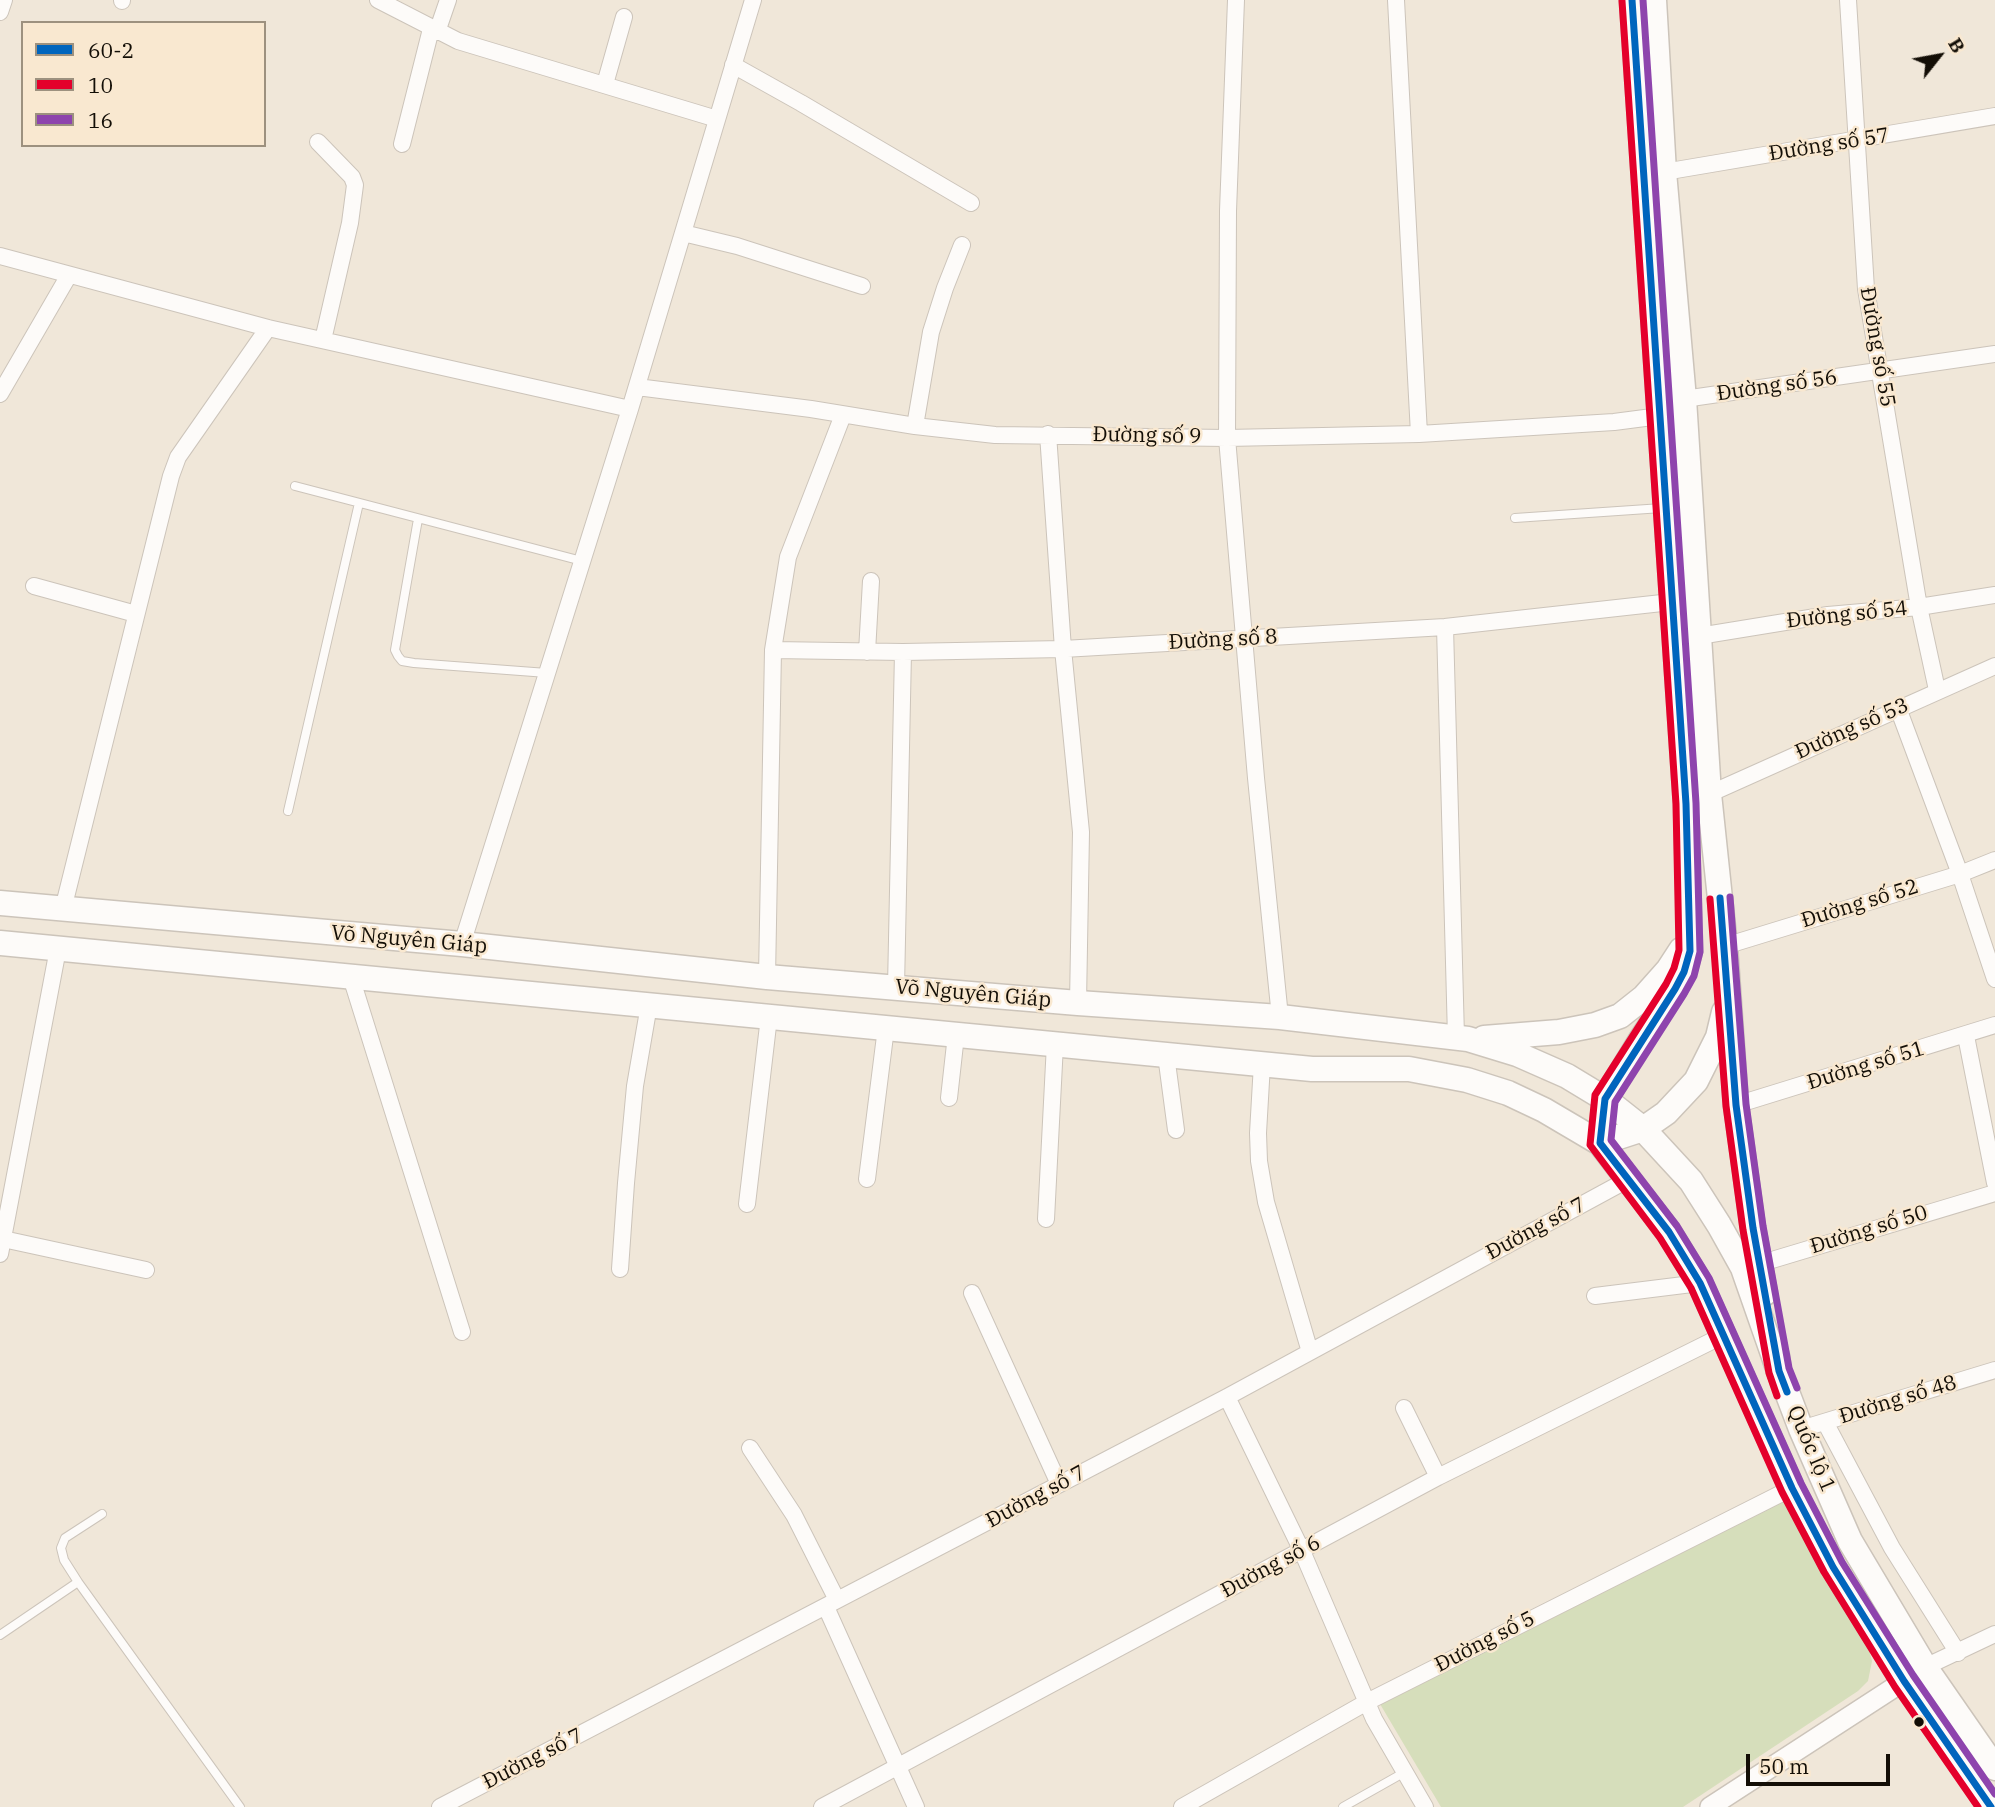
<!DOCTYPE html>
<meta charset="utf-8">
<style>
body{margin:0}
#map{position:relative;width:1995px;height:1807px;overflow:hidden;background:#f0e7d9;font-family:"IBM Plex Serif",serif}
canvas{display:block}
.legend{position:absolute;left:21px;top:21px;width:245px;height:126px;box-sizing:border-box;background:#f9e8d0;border:2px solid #9d917f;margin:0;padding:9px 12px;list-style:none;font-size:21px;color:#130e06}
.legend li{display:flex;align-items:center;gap:14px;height:35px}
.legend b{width:35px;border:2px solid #9d917f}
.north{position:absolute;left:1904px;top:21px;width:70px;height:70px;-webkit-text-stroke:5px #f9e8d0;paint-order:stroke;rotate:59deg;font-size:19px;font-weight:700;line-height:28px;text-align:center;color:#130e06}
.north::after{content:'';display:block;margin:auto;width:24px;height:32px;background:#130e06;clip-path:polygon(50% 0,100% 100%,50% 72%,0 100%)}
.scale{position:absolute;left:1746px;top:1754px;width:144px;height:32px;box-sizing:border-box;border:4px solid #130e06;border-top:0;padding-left:9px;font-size:21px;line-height:24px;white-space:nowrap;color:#130e06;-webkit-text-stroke:5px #f9e8d0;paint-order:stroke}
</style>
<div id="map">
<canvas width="1995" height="1807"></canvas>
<ul class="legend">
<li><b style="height:9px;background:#0065bd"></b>60-2</li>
<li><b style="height:9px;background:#e4002b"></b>10</li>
<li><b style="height:9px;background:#8e44ad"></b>16</li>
</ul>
<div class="north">B</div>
<div class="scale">50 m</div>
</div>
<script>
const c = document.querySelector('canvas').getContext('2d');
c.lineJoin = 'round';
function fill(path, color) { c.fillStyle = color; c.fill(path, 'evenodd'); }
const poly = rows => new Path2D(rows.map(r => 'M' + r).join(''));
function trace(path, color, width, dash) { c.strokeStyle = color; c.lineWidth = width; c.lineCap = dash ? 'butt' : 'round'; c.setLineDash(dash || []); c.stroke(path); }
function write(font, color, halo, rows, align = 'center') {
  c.font = font + ' "IBM Plex Serif",serif'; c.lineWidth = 5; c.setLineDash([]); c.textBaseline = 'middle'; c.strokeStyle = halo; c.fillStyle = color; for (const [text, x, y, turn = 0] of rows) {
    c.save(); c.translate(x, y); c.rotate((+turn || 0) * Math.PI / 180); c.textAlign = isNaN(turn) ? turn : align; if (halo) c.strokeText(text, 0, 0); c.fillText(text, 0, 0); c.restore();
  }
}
fill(poly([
 [1785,1500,1868,1645,1872,1661,1868,1681,1858,1691,1683,1807,1441,1807,1380,1704]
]), '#d6debb');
const service = poly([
 [295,486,582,561],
 [1515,518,1662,508],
 [418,519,395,650,398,656,402,661,414,663,547,673],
 [288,811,359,503],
 [78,1582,64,1560,61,1548,65,1538,102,1514],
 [0,1635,78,1582,240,1807],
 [1343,1807,1405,1772]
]);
const minor = poly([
 [378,0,458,41,717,119],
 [1236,0,1228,211,1227,438,1256,778,1280,1017],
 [1396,0,1419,434],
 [1848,0,1866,289,1919,607,1937,690],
 [122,1,122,0],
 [0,12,4,0],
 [437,32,448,0],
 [733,65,801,103,971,203],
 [605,84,624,17],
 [318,142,352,177,355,185,350,223,323,340],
 [402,144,431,29],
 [1664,172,1995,116],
 [683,233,737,246,862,286],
 [0,256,268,328,630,409],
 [637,387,811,409,915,426,995,435,1227,438,1419,434,1614,422,1660,416],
 [0,394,69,275],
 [1684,399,1995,354],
 [915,426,931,332,945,288,962,245],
 [1048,434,1063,649,1081,832,1078,1003],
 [34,586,136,614],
 [1445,627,1456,1037],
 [1699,636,1828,615,1919,607,1995,595],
 [773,650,903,652,1063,649,1445,627,1671,602],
 [867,652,871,581],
 [1898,708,1960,874,1995,979],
 [1709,794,1995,666],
 [63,909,171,476,178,457,268,328],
 [462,944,630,409,753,0],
 [1725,946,1960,874,1995,860],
 [351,977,462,1332],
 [767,977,773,650,788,557,843,415],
 [896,987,903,652],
 [1966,1036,1995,1183],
 [1166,1055,1176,1130],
 [1262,1064,1258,1133,1259,1161,1266,1202,1310,1352],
 [949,1098,956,1035],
 [1736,1105,1995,1025],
 [867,1179,886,1028],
 [747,1204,769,1017],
 [1046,1219,1055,1044],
 [3,1239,146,1270],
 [0,1254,58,949],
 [1752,1266,1995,1193],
 [620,1269,626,1183,635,1086,649,1005],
 [972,1293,1059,1484],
 [1595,1296,1700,1283],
 [1227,1397,1302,1551,1374,1719,1425,1807],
 [1404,1408,1438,1477],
 [1825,1422,1892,1548,1958,1653],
 [1801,1429,1995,1370],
 [750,1448,794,1515,837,1600],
 [826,1607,916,1807],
 [1925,1667,1995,1634],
 [440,1807,1227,1397,1629,1179],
 [822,1807,1438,1477,1724,1335],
 [1182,1807,1367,1702,1792,1488]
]);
const tertiary = poly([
 [1710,1807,1904,1681]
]);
const trunk = poly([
 [1654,0,1664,172,1684,399,1709,794,1725,946,1736,1105,1753,1228,1765,1293],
 [0,903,462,944,767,977,1078,1003,1280,1017,1468,1039,1517,1054,1567,1076,1605,1099,1643,1129,1691,1181,1719,1225,1743,1268,1779,1371],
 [0,943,1312,1069,1409,1069,1467,1080,1508,1093,1544,1110,1600,1143,1669,1232,1700,1283,1792,1488,1833,1567,1904,1681,1991,1807],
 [1484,1038,1559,1032,1595,1025,1620,1016,1644,997,1668,970,1681,950],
 [1600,1143,1605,1099,1642,1038,1675,989,1684,972,1690,951,1686,804,1632,0],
 [1600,1143,1643,1129,1666,1113,1696,1081,1718,1037,1724,1012],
 [1777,1356,1779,1371,1801,1429,1850,1541,1925,1667,1995,1768]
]);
trace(service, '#ccc4ba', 10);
trace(minor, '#ccc4ba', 18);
trace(tertiary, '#ccc4ba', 22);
trace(trunk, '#ccc4ba', 27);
trace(service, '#fdfbf9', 8);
trace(minor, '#fdfbf9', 16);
trace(tertiary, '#fdfbf9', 19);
trace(trunk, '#fdfbf9', 24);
trace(poly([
 [1632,0,1686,804,1690,951,1684,972,1675,989,1605,1099,1600,1143,1669,1232,1700,1283,1792,1488,1833,1567,1904,1681,1991,1807],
 [1720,898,1736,1105,1753,1228,1779,1371,1787,1392]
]), '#0065bd', 7);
trace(poly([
 [1622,1,1676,804,1679,950,1674,968,1666,984,1595,1095,1590,1145,1660,1238,1691,1288,1782,1492,1824,1572,1895,1687,1978,1807],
 [1710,899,1726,1106,1743,1230,1769,1373,1777,1396]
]), '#e4002b', 7);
trace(poly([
 [1643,0,1696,803,1700,952,1694,976,1684,994,1615,1102,1611,1140,1677,1226,1709,1278,1801,1483,1842,1562,1913,1675,1995,1794],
 [1730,897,1746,1104,1763,1226,1789,1368,1797,1388]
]), '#8e44ad', 7);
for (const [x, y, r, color] of [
 [1919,1722,6,"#130e06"]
]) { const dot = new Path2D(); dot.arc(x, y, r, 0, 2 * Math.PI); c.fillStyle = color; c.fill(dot); trace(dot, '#f9e8d0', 2.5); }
write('21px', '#130e06', '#f9e8d0', [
 ["Đường số 57",1829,145,-9],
 ["Đường số 55",1877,347,80],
 ["Đường số 56",1777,386,-8],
 ["Đường số 9",1147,436,1],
 ["Đường số 54",1847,615,-6],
 ["Đường số 8",1223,640,-3],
 ["Đường số 53",1852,729,-24],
 ["Đường số 52",1860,904,-17],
 ["Võ Nguyên Giáp",409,940,5],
 ["Võ Nguyên Giáp",973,994,5],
 ["Đường số 51",1866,1066,-17],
 ["Đường số 7",1536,1229,-28],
 ["Đường số 50",1869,1230,-17],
 ["Đường số 48",1898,1400,-17],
 ["Quốc lộ 1",1811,1449,67],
 ["Đường số 7",1036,1497,-28],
 ["Đường số 6",1271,1567,-28],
 ["Đường số 5",1485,1642,-27],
 ["Đường số 7",533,1759,-27]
]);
</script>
